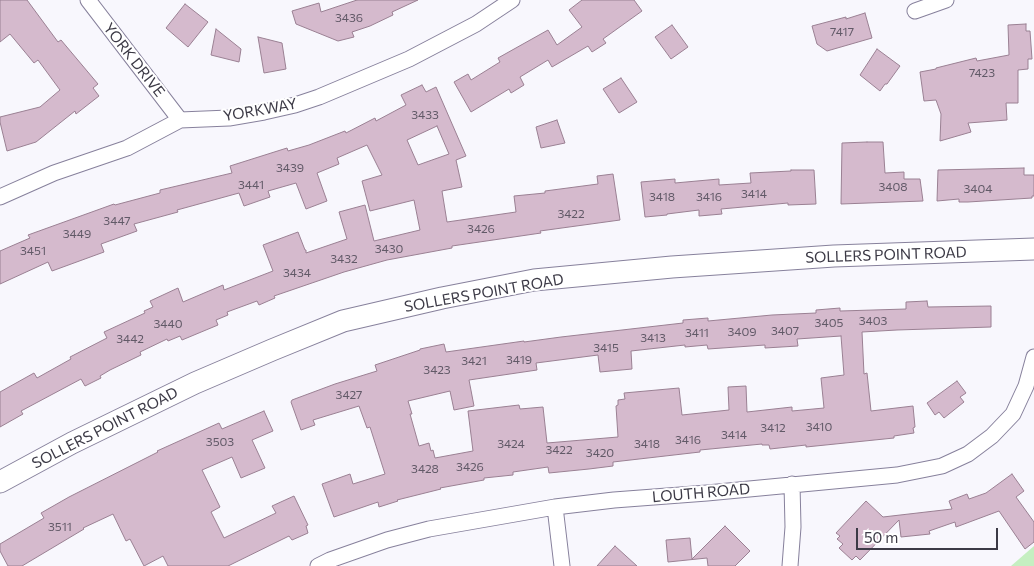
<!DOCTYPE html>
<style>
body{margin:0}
#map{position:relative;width:1034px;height:566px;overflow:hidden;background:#f8f7fd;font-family:Commissioner,sans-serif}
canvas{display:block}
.scale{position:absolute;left:856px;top:528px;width:142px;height:22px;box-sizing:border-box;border:2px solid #3c3a46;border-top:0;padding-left:6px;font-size:15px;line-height:18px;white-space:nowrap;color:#3c3a46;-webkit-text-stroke:4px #fff;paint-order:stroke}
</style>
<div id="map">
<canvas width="1034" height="566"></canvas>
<div class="scale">50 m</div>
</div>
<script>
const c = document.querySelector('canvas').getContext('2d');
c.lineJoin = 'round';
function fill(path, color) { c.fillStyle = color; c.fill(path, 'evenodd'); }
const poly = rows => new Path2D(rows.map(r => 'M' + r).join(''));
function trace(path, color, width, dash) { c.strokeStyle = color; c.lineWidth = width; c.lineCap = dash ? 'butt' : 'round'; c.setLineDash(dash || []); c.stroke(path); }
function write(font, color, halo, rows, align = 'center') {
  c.font = font + ' Commissioner,sans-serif'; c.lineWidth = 4; c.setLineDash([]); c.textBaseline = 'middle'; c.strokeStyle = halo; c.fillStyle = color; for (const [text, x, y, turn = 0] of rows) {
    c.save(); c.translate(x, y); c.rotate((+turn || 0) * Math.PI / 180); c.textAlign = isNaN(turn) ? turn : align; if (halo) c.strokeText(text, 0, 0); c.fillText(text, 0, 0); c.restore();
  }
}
fill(poly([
 [1034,546,1034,566,1011,566]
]), '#c5efc1');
const building = poly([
 [0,0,27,0,58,42,61,40,98,84,93,88,99,96,76,114,75,111,36,142,7,151,0,122,0,117,40,107,60,90,38,60,34,63,10,34,0,42,0,0],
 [357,0,418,0,392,12,393,15,370,26,352,32,354,37,338,41,296,24,292,11,319,3,321,12,357,0],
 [582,0,634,0,642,11,603,39,606,43,592,52,588,46,552,67,548,60,520,77,524,85,511,93,509,89,471,112,454,82,468,74,471,80,500,62,498,58,548,30,557,45,582,27,569,10,582,0],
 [185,4,208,22,188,47,166,28,185,4],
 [865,13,872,38,827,51,817,44,812,26,846,17,846,19,865,13],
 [1026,24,1026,31,1030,31,1032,59,1028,59,1028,69,1018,70,1018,103,1006,103,1007,120,968,123,971,132,940,141,941,114,936,100,924,101,920,72,936,69,936,68,976,58,977,61,1009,55,1008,25,1026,24],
 [672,25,688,47,671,59,655,37,672,25],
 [216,29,241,49,239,62,211,55,216,29],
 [258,37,282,43,286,69,264,73,258,37],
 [877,49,900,66,887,84,885,84,880,91,860,75,877,49],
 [621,78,637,102,619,113,603,89,621,78],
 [422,85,426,92,436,87,466,156,456,160,462,187,442,191,447,222,516,212,514,196,545,193,545,191,598,184,597,176,613,174,620,220,540,231,541,233,452,246,452,248,387,260,344,272,274,296,275,298,259,305,257,301,227,312,228,315,216,320,218,325,182,340,180,336,168,341,167,339,140,352,141,355,110,370,100,376,101,378,85,386,81,379,21,411,23,414,0,427,0,392,34,373,37,378,71,359,70,357,107,338,104,332,145,313,144,311,153,307,150,301,178,288,183,302,223,285,224,290,273,271,263,245,298,232,305,250,306,250,306,253,347,239,339,212,365,205,374,241,420,230,414,200,370,211,362,181,382,175,367,145,337,158,339,164,317,173,327,201,306,209,296,183,268,191,270,197,244,206,239,193,177,210,178,212,134,224,137,231,101,244,104,252,52,271,48,262,0,284,0,251,30,238,28,235,114,204,115,205,160,193,160,190,232,173,230,166,287,148,288,151,309,145,345,131,346,133,375,118,376,121,406,105,401,95,422,85],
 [437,126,449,154,418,165,407,140,437,126],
 [557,120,565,143,541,148,536,127,557,120],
 [867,142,883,142,885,173,904,172,904,179,920,179,923,201,841,204,842,143,867,142],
 [1024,168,1024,175,1034,175,1034,196,1032,196,1032,198,968,202,959,202,959,199,937,201,938,170,1024,168],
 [791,170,814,170,816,204,788,205,788,203,721,209,722,214,699,216,699,210,667,214,667,215,645,217,641,182,675,179,675,183,719,179,719,185,751,183,750,173,791,171,791,170],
 [927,301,928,307,991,306,991,327,897,330,862,332,864,374,867,373,871,411,913,406,915,427,913,428,914,433,894,436,894,438,806,447,806,445,770,449,769,445,762,445,762,444,700,450,700,452,613,462,613,466,589,469,549,473,548,467,513,472,513,475,484,478,484,480,440,488,441,489,397,500,398,501,379,507,378,502,334,517,322,484,350,474,353,484,385,474,370,427,367,428,359,406,313,420,315,425,301,430,291,402,292,400,335,384,377,371,375,365,420,350,420,349,444,344,446,352,524,341,524,342,561,337,683,323,683,320,708,318,708,321,772,315,816,313,816,310,840,308,840,311,906,309,906,302,927,301],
 [841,336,844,375,821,378,824,408,792,411,792,407,747,412,746,386,728,387,729,410,682,415,679,388,624,393,625,399,618,400,618,405,616,406,618,437,547,443,543,407,520,409,519,405,468,411,473,451,435,458,433,450,431,451,429,443,419,446,410,414,412,414,408,401,450,391,454,410,474,406,469,380,537,370,536,363,598,355,600,372,632,369,631,351,685,345,685,347,707,345,708,349,765,345,765,348,798,346,797,339,841,336],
 [957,381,966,393,960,397,964,402,944,418,939,412,935,415,927,403,957,381],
 [264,411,273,431,252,440,265,468,241,478,232,457,202,470,220,507,211,512,224,538,276,513,272,506,294,496,308,525,306,526,308,533,292,540,289,536,228,566,168,566,163,556,144,566,130,539,126,541,113,514,83,528,84,529,22,566,8,566,0,551,0,544,44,518,41,513,69,497,158,452,157,451,219,423,222,429,264,411],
 [1012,474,1024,491,1016,497,1034,522,1034,542,1025,549,999,511,956,527,955,522,929,531,930,534,901,537,899,520,860,560,856,556,852,560,839,548,843,544,837,539,840,536,836,533,866,501,883,517,952,509,949,501,967,494,969,499,986,493,1012,474],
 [725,526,750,551,735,566,708,566,707,558,668,562,666,540,690,538,692,559,725,526],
 [615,546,637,566,597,566,615,546]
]);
fill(building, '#d5bacd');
trace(building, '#9a8093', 1);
const street = poly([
 [88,0,180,120],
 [915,11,946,0],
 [0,197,54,173,127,148,180,120,229,118,264,112,295,105,319,97,409,59,476,24,512,0],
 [555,507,562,566],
 [318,566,330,560,387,540,429,529,555,507,614,500,707,493,897,475,942,466,968,454,992,436,1013,414,1026,386,1034,357],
 [790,566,793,527,792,484]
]);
const secondary = poly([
 [0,482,72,443,195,383,272,350,343,321,442,298,534,280,672,267,834,256,1034,249]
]);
trace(street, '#87819c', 17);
trace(secondary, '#87819c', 23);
trace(street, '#fff', 15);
trace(secondary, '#fff', 21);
write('12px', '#625a68', null, [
 ["3436",349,18],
 ["7417",842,32],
 ["7423",982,73],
 ["3433",425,115],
 ["3439",290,168],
 ["3441",251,185],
 ["3408",893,187],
 ["3404",978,189],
 ["3414",754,194],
 ["3418",662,197],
 ["3416",709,197],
 ["3422",571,214],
 ["3447",117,221],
 ["3426",481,229],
 ["3449",77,234],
 ["3430",389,249],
 ["3451",33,251],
 ["3432",344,259],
 ["3434",297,273],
 ["3403",873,321],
 ["3405",829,323],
 ["3440",168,324],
 ["3407",785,331],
 ["3409",742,332],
 ["3411",697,333],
 ["3413",653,338],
 ["3442",130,339],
 ["3415",606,348],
 ["3419",519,360],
 ["3421",474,361],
 ["3423",437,370],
 ["3427",349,395],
 ["3410",819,427],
 ["3412",773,428],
 ["3414",734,435],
 ["3416",688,440],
 ["3503",220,442],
 ["3424",511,444],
 ["3418",647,444],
 ["3422",559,450],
 ["3420",600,453],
 ["3426",470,467],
 ["3428",425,469],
 ["3511",60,527]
]);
write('15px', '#3c3a46', '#fff', [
 ["YORK DRIVE",134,60,52],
 ["YORKWAY",260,110,-10],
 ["SOLLERS POINT ROAD",886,255,-2],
 ["SOLLERS POINT ROAD",484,293,-10],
 ["SOLLERS POINT ROAD",105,428,-27],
 ["LOUTH ROAD",701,493,-5]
]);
</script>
